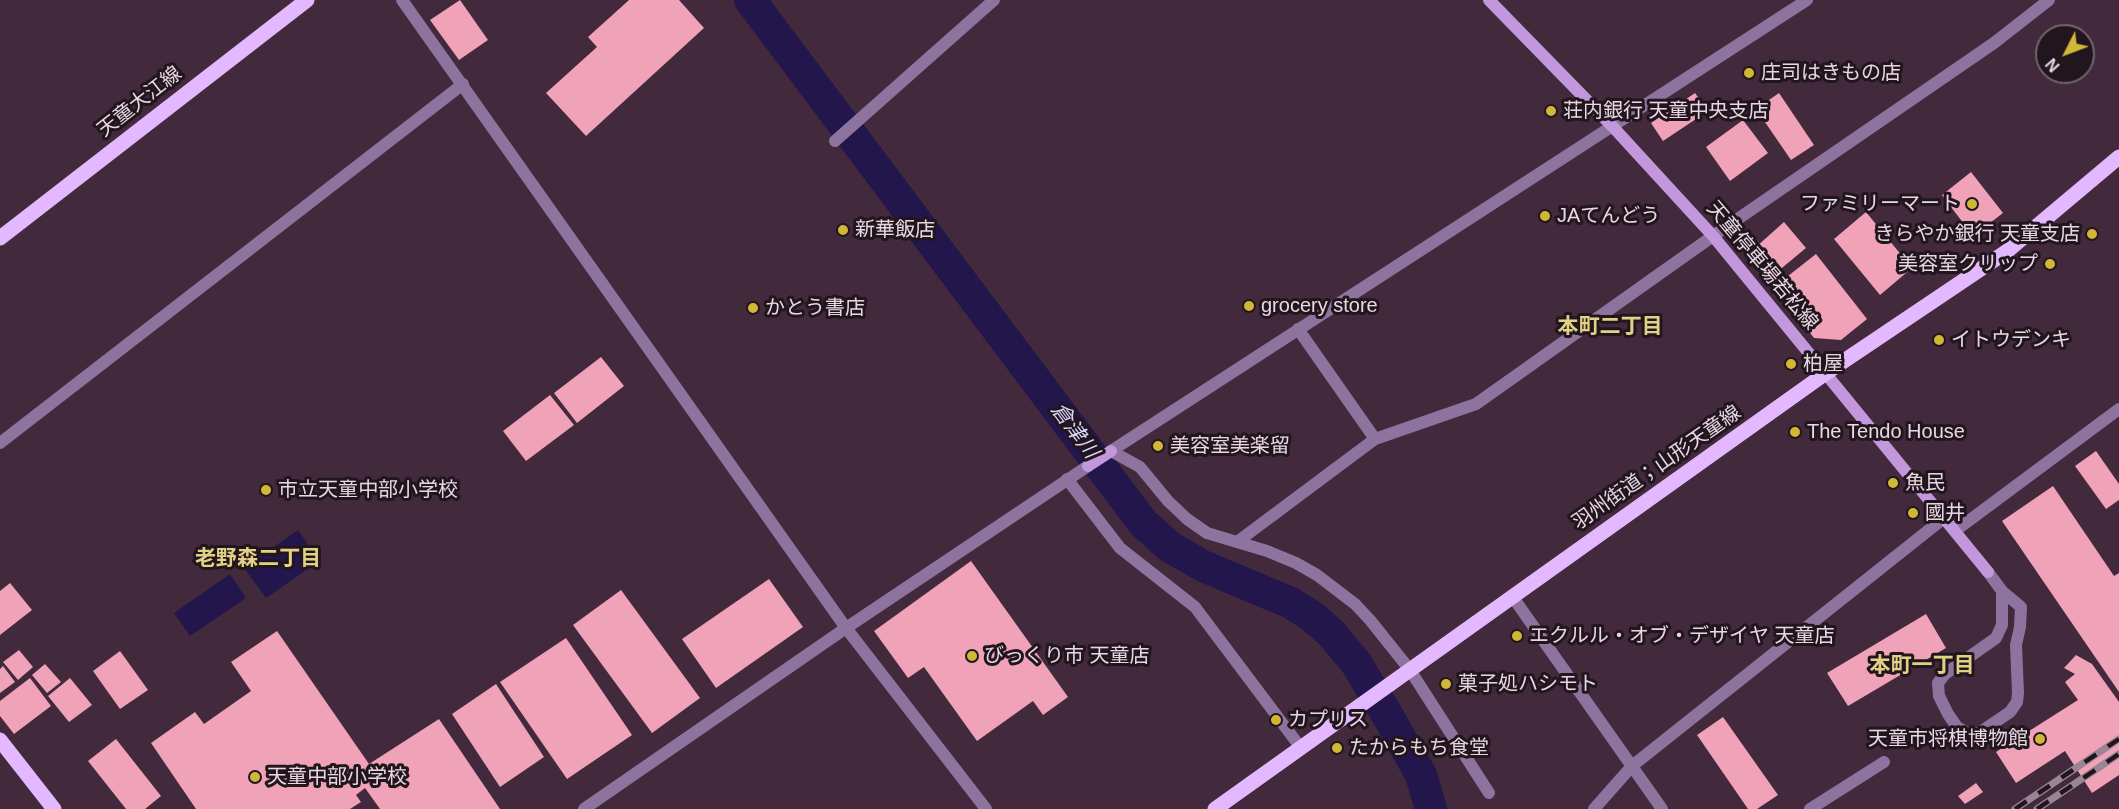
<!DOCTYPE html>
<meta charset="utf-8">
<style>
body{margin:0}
#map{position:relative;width:2119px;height:809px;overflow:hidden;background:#42293c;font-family:Helvetica,sans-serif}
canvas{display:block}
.north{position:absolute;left:2035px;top:24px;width:60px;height:60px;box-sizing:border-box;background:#22161e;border:2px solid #71636d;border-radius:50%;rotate:228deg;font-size:16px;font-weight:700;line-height:24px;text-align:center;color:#e8d7e3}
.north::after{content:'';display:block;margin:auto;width:21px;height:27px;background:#d1b736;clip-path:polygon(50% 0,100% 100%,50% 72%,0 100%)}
</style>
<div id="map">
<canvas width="2119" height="809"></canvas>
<div class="north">N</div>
</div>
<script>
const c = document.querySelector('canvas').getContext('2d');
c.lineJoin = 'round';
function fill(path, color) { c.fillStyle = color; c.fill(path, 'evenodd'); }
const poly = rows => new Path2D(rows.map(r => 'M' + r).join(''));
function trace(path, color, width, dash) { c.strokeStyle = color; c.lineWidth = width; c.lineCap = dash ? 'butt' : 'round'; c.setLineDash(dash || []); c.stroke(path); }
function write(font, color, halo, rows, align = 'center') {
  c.font = font + ' Helvetica,"Noto Sans JP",sans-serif'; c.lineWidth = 6; c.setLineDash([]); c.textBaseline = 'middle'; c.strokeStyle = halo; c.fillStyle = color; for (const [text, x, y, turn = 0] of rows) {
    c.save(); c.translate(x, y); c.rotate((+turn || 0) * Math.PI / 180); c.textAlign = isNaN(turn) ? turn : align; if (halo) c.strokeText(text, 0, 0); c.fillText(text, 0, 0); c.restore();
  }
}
fill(poly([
 [298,530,319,561,266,598,244,568],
 [230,574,246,598,190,636,174,613]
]), '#23164c');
trace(poly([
 [750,0,1143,523,1170,547,1203,566,1291,603,1313,617,1331,633,1356,663,1392,723,1421,775,1431,809]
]), '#23164c', 32);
fill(poly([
 [460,0,488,40,459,60,430,20],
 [629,0,679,0,704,28,586,136,546,93,597,47,588,37],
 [1695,93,1708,111,1663,141,1651,123],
 [1779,93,1814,145,1791,160,1756,109],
 [1743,120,1768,153,1730,181,1706,147],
 [1971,172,2003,213,1973,236,1942,195],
 [1866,212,1912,268,1880,295,1834,239],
 [1784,222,1806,248,1777,272,1756,247],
 [1816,254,1867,319,1841,340,1814,338,1774,287],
 [601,357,624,386,577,423,554,393],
 [550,395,574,425,526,461,503,431],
 [2096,451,2119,484,2119,500,2106,509,2075,466],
 [2053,486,2114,576,2119,573,2119,692,2002,521],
 [971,561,1068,697,1043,715,1033,701,977,741,924,667,908,678,874,631],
 [769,579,803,627,716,688,682,639],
 [10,583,32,610,0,635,0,591],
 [621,590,700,698,652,733,573,625],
 [1926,614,1946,648,1848,706,1827,673],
 [277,631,369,764,439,719,500,809,380,809,365,788,356,795,361,802,350,809,196,809,151,743,195,712,204,724,251,691,231,662],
 [566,638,632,735,567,779,500,682],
 [19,650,33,667,18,680,3,662],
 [120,651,148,690,120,709,93,671],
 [2076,655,2092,664,2119,702,2119,775,2092,793,2065,751,2016,783,1996,752,2078,700,2065,682,2075,674,2064,668],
 [45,664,61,682,47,693,32,675],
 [3,666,15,682,0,693,0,669],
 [30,678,51,706,14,734,0,716,0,701],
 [70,678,92,705,69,722,48,696],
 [496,684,544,757,500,787,452,714],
 [1723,717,1778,795,1757,809,1748,809,1697,735],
 [116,739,161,796,145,809,126,809,88,761],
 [1976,783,1983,792,1965,804,1958,796]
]), '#f0a2b8');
trace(poly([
 [402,0,846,628,986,809],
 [835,141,994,0],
 [1298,329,1375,439],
 [0,443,463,84],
 [1067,479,1120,548,1195,607,1301,748],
 [1955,531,2119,409],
 [1237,542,1375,439,1476,404,1713,236,1994,43,2049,0],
 [1988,572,2002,591,2021,607,2020,627,2016,645,2018,693,2017,702,2010,712,1979,733,1968,733,1957,727,1948,714,1939,696,1938,683,1945,674,1996,638,2002,625,2002,591],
 [1512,596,1662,809],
 [1489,793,1410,670,1370,620,1355,604,1317,575,1296,563,1267,551,1207,533,1187,519,1168,501,1140,467,1111,451,1807,0],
 [584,809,846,628,1088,466],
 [1594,809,1632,766,1944,518],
 [1810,809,1884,762]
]), '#8e739e', 12);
trace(poly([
 [1489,0,1613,127,1713,236,1988,572],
 [1088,466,1111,451]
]), '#c297db', 12);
trace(poly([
 [0,238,307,0],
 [0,740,54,809],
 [1215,809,1826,373,2006,252,2119,157]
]), '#e4b8fe', 15);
const rail = poly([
 [2015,809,2119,739],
 [2037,809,2119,754]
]);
trace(rail, '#9a8594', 7);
trace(rail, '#22161e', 4.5, [14]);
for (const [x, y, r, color] of [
 [1749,73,6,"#d1b736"],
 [1551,111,6,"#d1b736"],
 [1972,204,6,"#d1b736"],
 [1545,216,6,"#d1b736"],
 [843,230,6,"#d1b736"],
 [2092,234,6,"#d1b736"],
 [2050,264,6,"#d1b736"],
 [1249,306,6,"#d1b736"],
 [753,308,6,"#d1b736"],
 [1939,340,6,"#d1b736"],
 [1791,364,6,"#d1b736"],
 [1795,432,6,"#d1b736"],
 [1158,446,6,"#d1b736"],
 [1893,483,6,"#d1b736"],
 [266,490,6,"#d1b736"],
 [1913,513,6,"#d1b736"],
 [1517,636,6,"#d1b736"],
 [972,656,6,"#d1b736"],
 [1446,684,6,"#d1b736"],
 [1276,720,6,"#d1b736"],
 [2040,739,6,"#d1b736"],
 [1337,748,6,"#d1b736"],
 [255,777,6,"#d1b736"]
]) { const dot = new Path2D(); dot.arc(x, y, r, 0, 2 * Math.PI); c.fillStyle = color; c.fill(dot); trace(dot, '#22161e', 2); }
write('20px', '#e8d7e3', '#22161e', [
 ["庄司はきもの店",1761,73],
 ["荘内銀行 天童中央支店",1563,111],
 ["ファミリーマート",1960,204,"right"],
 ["JAてんどう",1557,216],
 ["新華飯店",855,230],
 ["きらやか銀行 天童支店",2080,234,"right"],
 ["美容室クリップ",2038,264,"right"],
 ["grocery store",1261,306],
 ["かとう書店",765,308],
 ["イトウデンキ",1951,340],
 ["柏屋",1803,364],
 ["The Tendo House",1807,432],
 ["美容室美楽留",1170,446],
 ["魚民",1905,483],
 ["市立天童中部小学校",278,490],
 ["國井",1925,513],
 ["エクルル・オブ・デザイヤ 天童店",1529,636],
 ["びっくり市 天童店",984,656],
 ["菓子処ハシモト",1458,684],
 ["カプリス",1288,720],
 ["天童市将棋博物館",2028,739,"right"],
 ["たからもち食堂",1349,748],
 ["天童中部小学校",267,777]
], 'left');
write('20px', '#e8d7e3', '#22161e', [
 ["天童大江線",140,102,-38],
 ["天童停車場若松線",1762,266,50],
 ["羽州街道；山形天童線",1657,468,-35]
]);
write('bold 21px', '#e2d184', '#22161e', [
 ["本町二丁目",1610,327],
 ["老野森二丁目",258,559],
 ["本町一丁目",1922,666]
]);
write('italic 21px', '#d7d4f9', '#22161e', [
 ["倉津川",1074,431,53]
]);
</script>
